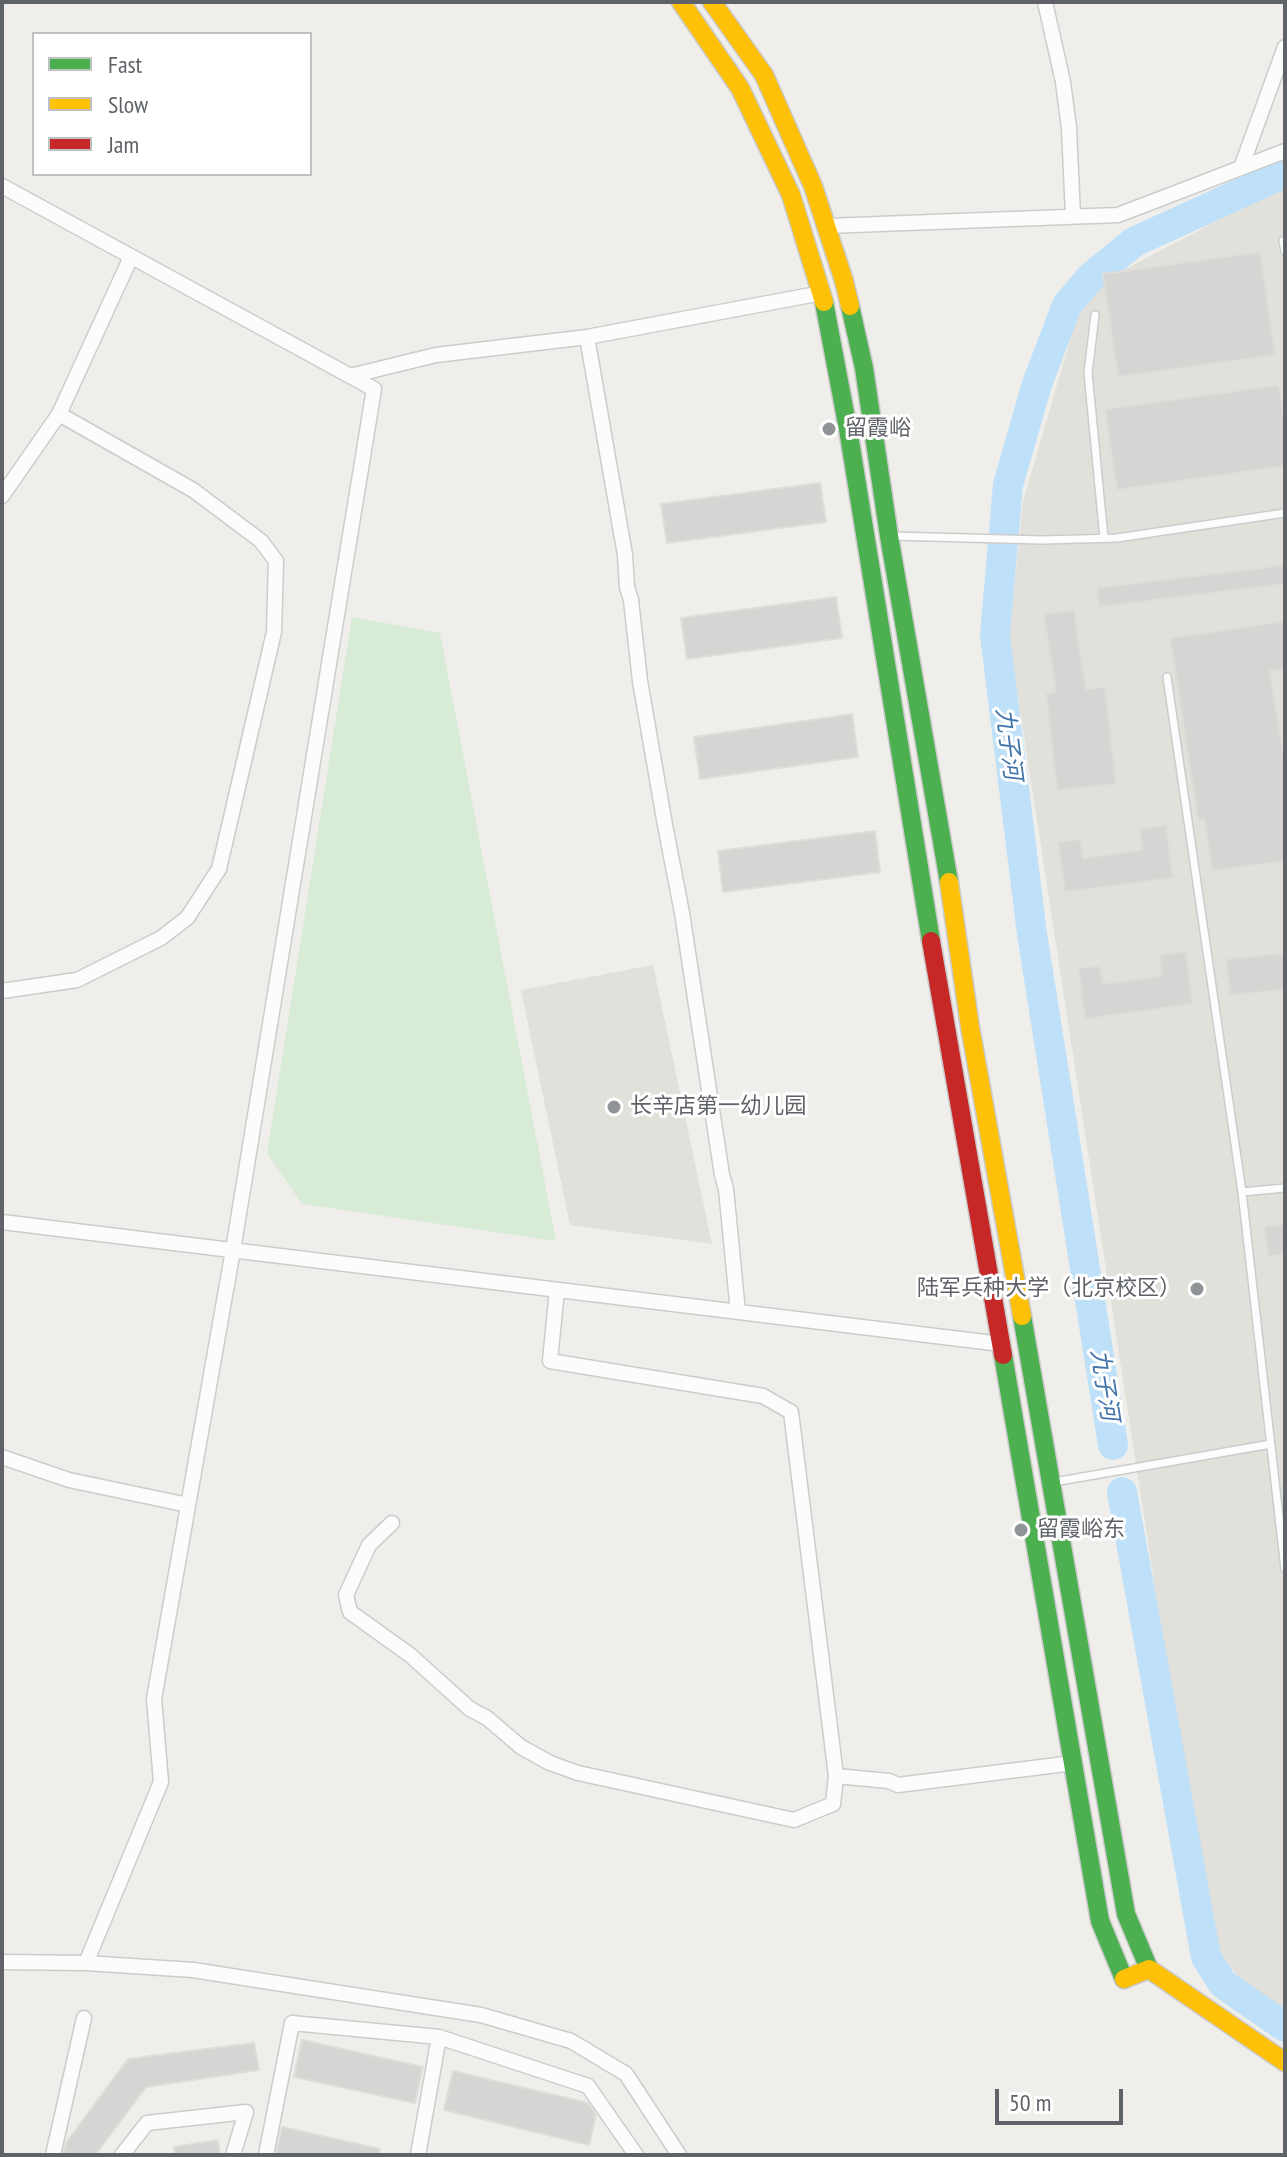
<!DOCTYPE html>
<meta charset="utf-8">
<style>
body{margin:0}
#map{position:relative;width:1287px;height:2157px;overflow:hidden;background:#efeeea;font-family:"PT Sans Narrow",sans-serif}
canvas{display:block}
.frame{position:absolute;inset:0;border:4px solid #5f6368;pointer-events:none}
.legend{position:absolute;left:32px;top:32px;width:280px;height:144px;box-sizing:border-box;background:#fff;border:2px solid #bfc1c3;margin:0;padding:10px 14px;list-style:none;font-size:24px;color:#5f6368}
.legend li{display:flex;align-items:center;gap:16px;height:40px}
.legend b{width:40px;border:2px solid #bfc1c3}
.scale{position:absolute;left:995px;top:2089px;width:128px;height:36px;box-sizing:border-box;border:4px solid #5f6368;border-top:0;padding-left:10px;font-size:24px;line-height:28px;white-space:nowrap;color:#5f6368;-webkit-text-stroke:6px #fff;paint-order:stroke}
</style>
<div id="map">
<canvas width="1287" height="2157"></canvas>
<div class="frame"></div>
<ul class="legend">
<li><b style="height:10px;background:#4caf50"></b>Fast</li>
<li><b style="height:10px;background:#ffc107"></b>Slow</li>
<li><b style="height:10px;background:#c62828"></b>Jam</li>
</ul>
<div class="scale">50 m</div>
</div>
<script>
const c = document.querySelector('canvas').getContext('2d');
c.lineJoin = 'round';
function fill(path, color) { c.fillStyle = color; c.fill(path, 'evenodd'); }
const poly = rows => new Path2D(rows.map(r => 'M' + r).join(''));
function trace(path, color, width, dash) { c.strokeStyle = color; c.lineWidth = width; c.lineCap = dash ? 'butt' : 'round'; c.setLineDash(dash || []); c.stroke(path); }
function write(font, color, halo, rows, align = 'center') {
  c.font = font + ' "PT Sans Narrow","Noto Sans SC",sans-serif'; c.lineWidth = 6; c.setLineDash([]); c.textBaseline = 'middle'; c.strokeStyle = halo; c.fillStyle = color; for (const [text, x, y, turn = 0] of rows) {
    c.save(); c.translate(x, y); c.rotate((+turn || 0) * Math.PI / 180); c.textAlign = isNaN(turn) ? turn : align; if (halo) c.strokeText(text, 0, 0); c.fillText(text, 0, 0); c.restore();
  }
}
fill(poly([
 [1285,185,1285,2011,1247,1988,1209,1939,1009,639,1023,501,1076,320,1099,283],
 [653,965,712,1244,570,1225,521,990]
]), '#e2e0da');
fill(poly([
 [352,617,440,633,556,1241,302,1204,267,1153]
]), '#d8ebd6');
trace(poly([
 [1113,1445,1032,934,995,635,1008,485,1037,384,1067,305,1091,277,1134,242,1285,173],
 [1122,1492,1206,1957,1223,1984,1285,2027]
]), '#bfe0f9', 30);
const building = poly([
 [1260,252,1275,355,1118,377,1103,274,1260,252],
 [1279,385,1285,423,1285,466,1117,490,1105,409,1279,385],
 [820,483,826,522,667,543,661,504,820,483],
 [1285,565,1285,584,1099,607,1097,588,1285,565],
 [836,597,842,638,687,659,681,618,836,597],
 [1074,610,1086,689,1105,687,1116,784,1057,790,1046,694,1056,692,1044,614,1074,610],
 [1285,621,1285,669,1270,671,1285,763,1285,861,1212,871,1204,819,1198,820,1170,638,1285,621],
 [852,714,858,757,700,779,694,737,852,714],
 [1166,825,1173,878,1065,892,1058,842,1080,839,1083,858,1142,850,1139,829,1166,825],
 [875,831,880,872,723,892,718,851,875,831],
 [1186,951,1193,1004,1085,1019,1078,968,1100,966,1103,984,1162,976,1159,955,1186,951],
 [1285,953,1285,990,1230,995,1226,959,1285,953],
 [1285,1224,1285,1254,1268,1257,1264,1227,1285,1224],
 [302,2040,423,2067,415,2103,294,2077,302,2040],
 [254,2043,259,2070,146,2087,95,2155,63,2155,66,2143,128,2059,254,2043],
 [453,2071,588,2103,596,2115,589,2145,444,2110,453,2071],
 [282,2127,380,2149,379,2155,276,2155,282,2127],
 [218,2140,220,2155,175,2155,174,2147,218,2140]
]);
fill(building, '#d6d5d3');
trace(building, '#deddd9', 2);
const lane = poly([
 [1283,241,1285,251],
 [1095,315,1088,373,1104,538],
 [893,536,1042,540,1117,538,1285,513],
 [1167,677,1242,1192,1285,1569],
 [1242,1192,1285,1188],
 [1054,1482,1271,1444]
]);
const street = poly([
 [1045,2,1063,82,1069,128,1073,216],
 [1241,168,1285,47],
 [2,186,374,389,233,1250,154,1699,161,1782,86,1963],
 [826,226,1118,215,1285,151],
 [587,337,625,555,627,587,631,600,640,681,665,825,682,913,722,1175,726,1189,738,1312],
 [350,376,436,355,587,337,822,293],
 [2,496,59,414,131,257],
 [2,991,77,980,161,938,187,918,219,869,274,632,276,561,261,541,193,490,59,414],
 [2,1222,1001,1344],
 [2,1457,69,1480,188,1505],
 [392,1523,369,1545,346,1595,350,1612,410,1655,470,1709,487,1718,521,1747,550,1763,578,1773,794,1820,833,1804,836,1776,791,1412,763,1396,550,1361,557,1290],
 [836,1776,889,1781,898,1785,1073,1763],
 [2,1962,86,1963,193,1970,481,2015,571,2041,626,2074,679,2155],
 [53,2155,84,2018],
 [122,2155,147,2123,246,2112,233,2155],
 [266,2155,292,2023,439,2037,588,2086,636,2155],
 [418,2155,439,2037]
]);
const fast = poly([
 [824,302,848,429,931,941],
 [850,306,864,368,889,536,949,882],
 [1022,1316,1126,1914,1149,1969],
 [1003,1355,1100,1921,1124,1979]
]);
const slow = poly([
 [681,2,740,88,791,195,824,302],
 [712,2,764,75,813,186,844,281,850,306],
 [949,882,970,1027,1022,1316],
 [1124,1979,1149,1969,1285,2062]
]);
const jam = poly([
 [931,941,1003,1355]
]);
trace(lane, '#cbcccc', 10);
trace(street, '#cbcccc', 17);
trace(fast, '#cacacb', 21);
trace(slow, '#cacacb', 21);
trace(jam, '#cacacb', 21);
trace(lane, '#fdfcfc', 7);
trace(street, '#fdfcfc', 14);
trace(fast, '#4caf50', 18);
trace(slow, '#ffc107', 18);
trace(jam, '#c62828', 18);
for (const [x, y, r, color] of [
 [829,429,8,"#919496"],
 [614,1107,8,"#919496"],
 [1197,1289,8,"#919496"],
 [1021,1530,8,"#919496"]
]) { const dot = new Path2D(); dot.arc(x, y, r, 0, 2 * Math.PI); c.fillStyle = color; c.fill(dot); trace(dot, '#fff', 3); }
write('22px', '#5f6368', '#fff', [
 ["留霞峪",845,429],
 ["长辛店第一幼儿园",630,1107],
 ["陆军兵种大学（北京校区）",1181,1289,"right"],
 ["留霞峪东",1037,1530]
], 'left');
write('italic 24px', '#4174aa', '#fff', [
 ["九子河",1008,744,83],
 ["九子河",1104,1385,81]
]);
</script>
